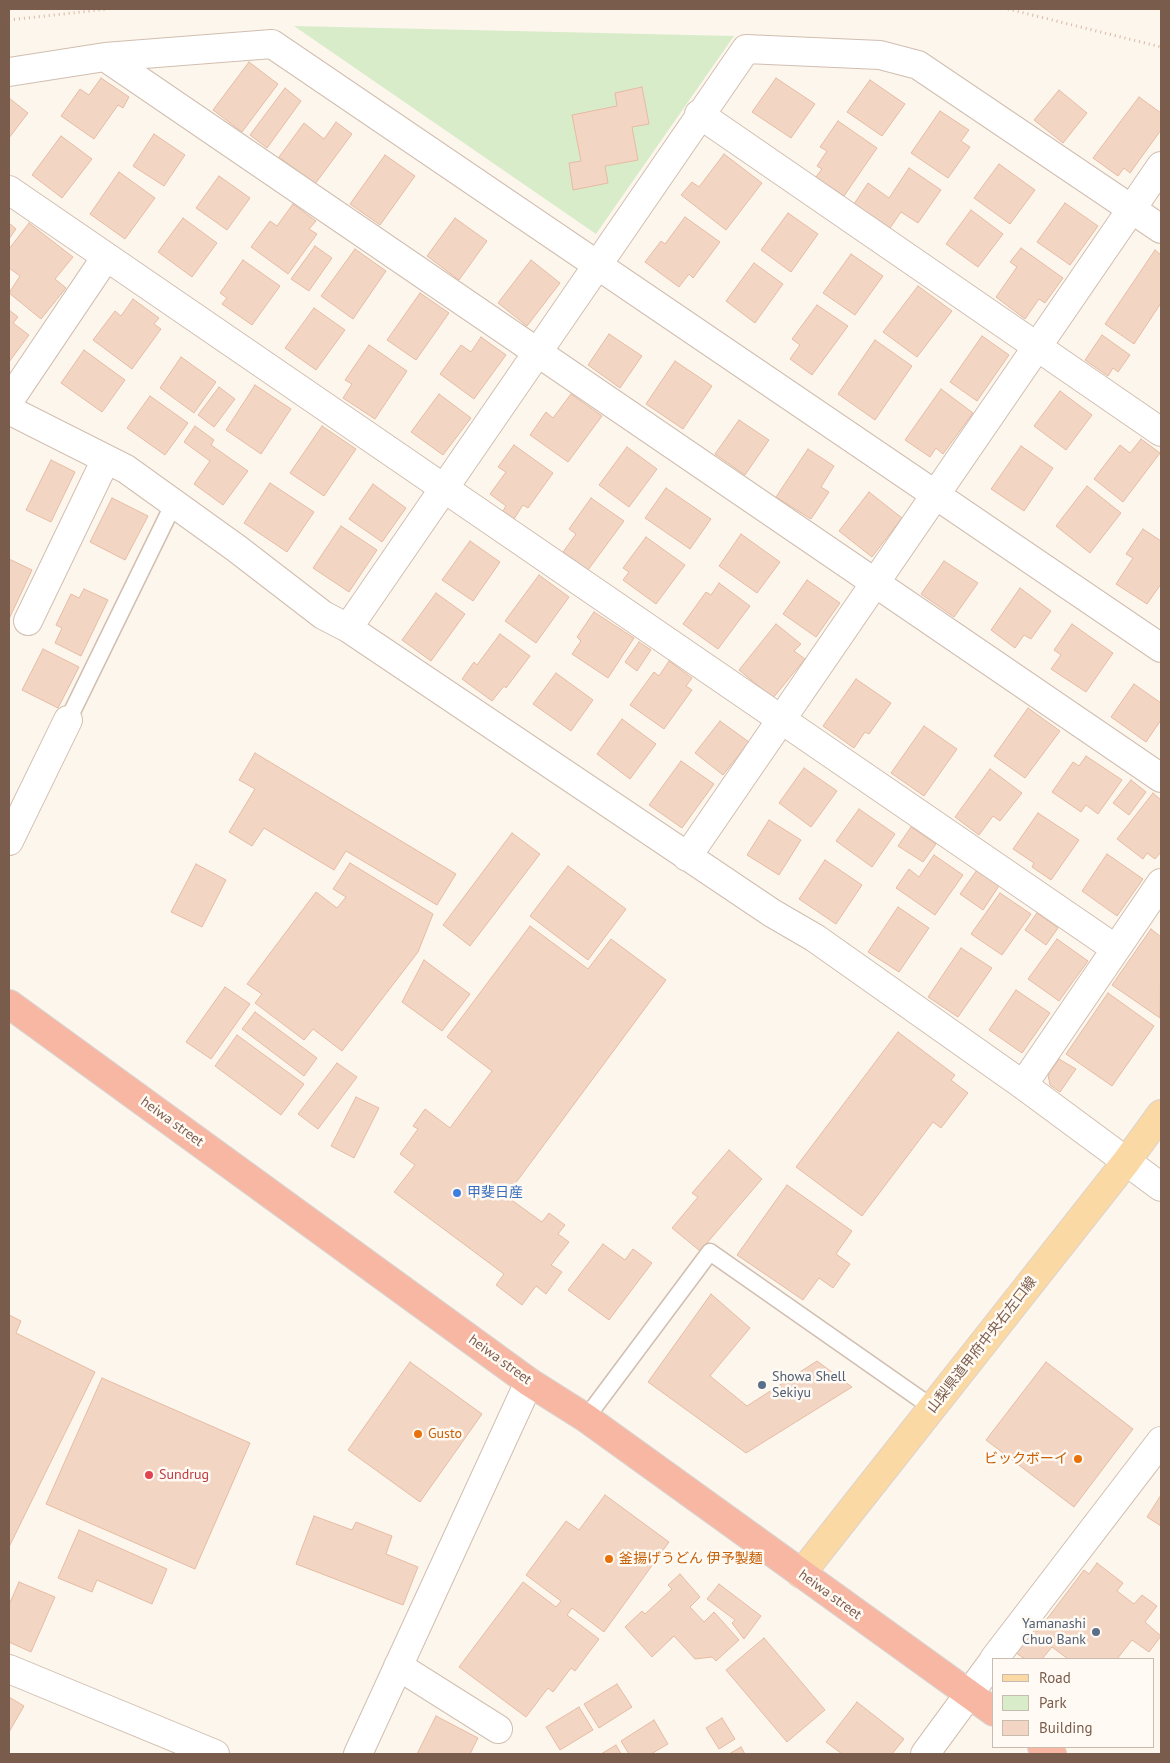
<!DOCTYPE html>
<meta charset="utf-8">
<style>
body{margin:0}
#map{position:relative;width:1170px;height:1763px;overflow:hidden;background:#fdf6ec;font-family:"PT Sans",sans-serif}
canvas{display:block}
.frame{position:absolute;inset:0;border:10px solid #7a5c4d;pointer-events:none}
.legend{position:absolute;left:992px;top:1658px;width:162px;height:90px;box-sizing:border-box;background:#fffaf3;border:1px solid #cabbb1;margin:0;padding:6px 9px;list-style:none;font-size:15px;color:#7a5c4d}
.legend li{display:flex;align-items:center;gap:10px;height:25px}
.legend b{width:25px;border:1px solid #cabbb1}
</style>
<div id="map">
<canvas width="1170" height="1763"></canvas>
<div class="frame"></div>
<ul class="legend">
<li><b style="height:6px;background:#fbd9a5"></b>Road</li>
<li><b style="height:14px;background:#d8ecc9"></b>Park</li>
<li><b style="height:14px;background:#f3d5c3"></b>Building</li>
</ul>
</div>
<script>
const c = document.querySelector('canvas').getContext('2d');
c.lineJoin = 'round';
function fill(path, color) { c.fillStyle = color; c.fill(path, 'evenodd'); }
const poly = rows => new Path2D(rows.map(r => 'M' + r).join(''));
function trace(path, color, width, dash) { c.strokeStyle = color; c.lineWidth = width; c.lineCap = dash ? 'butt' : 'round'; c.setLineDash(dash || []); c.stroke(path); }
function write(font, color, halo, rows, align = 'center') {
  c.font = font + ' "PT Sans","Noto Sans JP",sans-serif'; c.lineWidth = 5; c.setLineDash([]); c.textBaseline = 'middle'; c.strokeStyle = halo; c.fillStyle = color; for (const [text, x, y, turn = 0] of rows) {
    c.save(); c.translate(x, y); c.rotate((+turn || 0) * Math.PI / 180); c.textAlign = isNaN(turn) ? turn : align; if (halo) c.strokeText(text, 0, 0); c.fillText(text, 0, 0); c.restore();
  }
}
fill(poly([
 [294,26,734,36,596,234]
]), '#d8ecc9');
const building = poly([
 [249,62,278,84,242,132,213,110,249,62],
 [101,78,129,97,123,108,118,105,94,139,61,116,80,89,89,95,101,78],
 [776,78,815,104,791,138,752,112,776,78],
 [870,80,905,104,882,136,847,112,870,80],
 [642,87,649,124,632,127,638,160,605,166,608,183,573,190,569,163,581,161,572,115,617,106,615,93,642,87],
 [285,88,301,101,267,148,250,135,285,88],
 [1059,90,1087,113,1063,143,1034,120,1059,90],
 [1139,97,1161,113,1161,130,1130,173,1124,168,1118,176,1093,158,1139,97],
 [9,98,28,113,9,138,9,98],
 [940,111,969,130,961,141,970,147,948,178,911,153,940,111],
 [838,121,877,148,844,196,816,177,822,169,817,166,827,151,820,147,838,121],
 [336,122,352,134,315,184,279,157,304,123,324,139,336,122],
 [154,134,185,155,164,186,133,166,154,134],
 [61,136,92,159,62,198,32,175,61,136],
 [724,154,762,183,726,230,681,195,692,182,699,187,724,154],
 [385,155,415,176,380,225,350,204,385,155],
 [999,164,1035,190,1010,224,974,198,999,164],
 [909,168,941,190,918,223,901,212,890,228,854,204,868,183,889,198,909,168],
 [119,172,155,198,125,239,90,214,119,172],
 [219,176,250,198,227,230,196,208,219,176],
 [1065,203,1098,226,1070,265,1037,242,1065,203],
 [293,204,316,221,309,229,317,234,288,274,251,247,270,221,277,226,293,204],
 [971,210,1003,234,978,267,946,244,971,210],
 [788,213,818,234,791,272,761,250,788,213],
 [685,217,720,242,693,278,689,274,679,287,645,262,661,241,665,244,685,217],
 [183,218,217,243,192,277,158,252,183,218],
 [455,218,487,241,459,280,427,256,455,218],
 [9,223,16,229,9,239,9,223],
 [29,223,73,257,55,279,66,288,41,319,9,293,20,276,9,268,9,249,29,223],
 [315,246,332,258,309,291,291,279,315,246],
 [1021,248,1063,278,1045,303,1039,299,1025,319,996,297,1017,267,1010,262,1021,248],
 [355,249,386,271,353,319,321,296,355,249],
 [1155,250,1161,255,1161,303,1134,344,1105,324,1155,250],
 [851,254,883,276,855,315,823,293,851,254],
 [243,260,280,286,252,325,222,304,227,298,220,293,243,260],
 [531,260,560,283,527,326,498,303,531,260],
 [754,263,783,284,755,323,726,301,754,263],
 [918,286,952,311,917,357,883,332,918,286],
 [420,293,449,313,416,360,387,340,420,293],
 [133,299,159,318,154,324,161,329,132,369,93,340,115,311,121,316,133,299],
 [817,305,848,326,812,375,790,359,800,345,792,339,817,305],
 [314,308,345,330,316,370,285,348,314,308],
 [9,310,18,317,13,323,29,335,9,362,9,310],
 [609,334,642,356,620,388,588,365,609,334],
 [1102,335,1130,355,1118,372,1113,368,1108,376,1085,360,1102,335],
 [982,336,1009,355,977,401,950,382,982,336],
 [481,337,506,355,474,399,440,374,461,345,471,352,481,337],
 [875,340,912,366,875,420,838,394,875,340],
 [369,345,407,371,375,419,343,398,352,384,345,380,369,345],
 [84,350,125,380,102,412,61,383,84,350],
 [181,357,216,382,194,413,160,388,181,357],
 [675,361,712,386,683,429,646,404,675,361],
 [255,385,291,409,261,454,226,430,255,385],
 [219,387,235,399,214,427,198,415,219,387],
 [941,389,973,413,943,454,936,448,930,457,905,440,941,389],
 [1060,391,1092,415,1066,450,1034,426,1060,391],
 [439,394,471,418,443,455,411,432,439,394],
 [571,394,602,416,568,462,530,435,546,412,553,418,571,394],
 [150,396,188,423,165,455,127,428,150,396],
 [739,420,769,440,745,475,715,454,739,420],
 [195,426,214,440,211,445,248,471,223,505,194,484,210,461,184,442,195,426],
 [322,426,356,449,324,496,290,473,322,426],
 [1141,439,1160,453,1123,502,1094,479,1120,445,1130,453,1141,439],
 [514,445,553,473,528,508,523,505,514,519,503,511,506,506,490,494,506,472,498,467,514,445],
 [1021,446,1053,468,1024,511,991,489,1021,446],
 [627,447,657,469,629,507,599,485,627,447],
 [808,449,834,466,821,487,829,492,811,519,776,497,808,449],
 [51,460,75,472,51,522,26,510,51,460],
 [270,483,314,512,287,552,244,523,270,483],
 [373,484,406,508,382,542,349,519,373,484],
 [1087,486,1121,513,1090,553,1056,526,1087,486],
 [666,488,711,519,690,549,645,518,666,488],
 [869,492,902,518,872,557,839,531,869,492],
 [112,498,148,516,125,560,90,542,112,498],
 [591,498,624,521,588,570,563,552,576,534,569,529,591,498],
 [341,526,377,550,349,592,313,568,341,526],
 [1143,529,1161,541,1161,584,1147,604,1116,584,1133,558,1126,554,1143,529],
 [741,534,780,562,757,593,719,566,741,534],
 [646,537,685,565,656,604,623,580,629,572,623,568,646,537],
 [470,541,500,562,473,601,442,580,470,541],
 [9,559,32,570,9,619,9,559],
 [944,561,978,583,954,617,921,594,944,561],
 [539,575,569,597,536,643,505,621,539,575],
 [807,580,840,603,816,637,783,614,807,580],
 [719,583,750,606,718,649,683,624,706,592,711,595,719,583],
 [1020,588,1051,611,1031,639,1024,635,1015,648,991,630,1020,588],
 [84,589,108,600,81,656,55,643,62,628,56,625,71,594,79,598,84,589],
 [436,593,465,614,431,661,402,640,436,593],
 [594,612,634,638,608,678,572,654,581,641,577,637,594,612],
 [776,624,801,644,794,651,805,659,773,698,739,670,776,624],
 [1072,624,1113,653,1086,692,1051,669,1061,655,1054,650,1072,624],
 [500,634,530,656,506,688,504,686,492,701,462,679,474,662,477,665,500,634],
 [639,642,651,650,637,671,625,662,639,642],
 [43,649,79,667,58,708,22,690,43,649],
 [669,661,692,678,686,686,692,690,664,729,630,705,654,672,659,676,669,661],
 [556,673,593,700,571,731,533,704,556,673],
 [856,679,891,703,869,734,865,732,854,748,823,726,856,679],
 [1134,684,1161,703,1161,720,1146,742,1111,717,1134,684],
 [1028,708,1060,731,1025,778,994,756,1028,708],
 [622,719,656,744,630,779,597,754,622,719],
 [720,721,749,742,723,775,695,753,720,721],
 [924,726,957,749,924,796,891,773,924,726],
 [255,753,456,874,437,905,346,851,334,870,264,828,252,846,229,832,255,789,239,780,255,753],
 [1086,756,1122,780,1098,814,1086,805,1081,812,1052,792,1073,762,1079,766,1086,756],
 [681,761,714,784,682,828,649,805,681,761],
 [804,768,837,791,811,827,779,803,804,768],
 [990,769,1022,793,1000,821,993,816,979,835,955,817,990,769],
 [1131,780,1146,792,1129,815,1113,803,1131,780],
 [1153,793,1161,800,1161,852,1155,859,1147,853,1143,859,1117,839,1153,793],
 [859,809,895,834,872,867,836,841,859,809],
 [1038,813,1079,840,1051,880,1032,867,1034,863,1013,849,1038,813],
 [769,820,801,840,779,875,747,855,769,820],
 [911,827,936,844,923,862,898,846,911,827],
 [512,833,540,854,470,946,443,925,512,833],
 [1107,854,1143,879,1117,916,1082,891,1107,854],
 [934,855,963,875,935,915,896,888,909,869,919,877,934,855],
 [825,860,862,885,836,924,799,899,825,860],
 [350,863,433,914,418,952,342,1051,313,1029,304,1040,255,1003,262,994,247,984,316,892,337,908,346,897,333,889,350,863],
 [196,864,226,880,202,927,171,912,196,864],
 [568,866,626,909,588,960,530,916,568,866],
 [977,870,999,886,983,910,960,894,977,870],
 [1000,893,1031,914,1002,955,971,934,1000,893],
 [898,907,929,928,899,972,868,952,898,907],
 [1037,913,1058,928,1046,945,1025,930,1037,913],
 [530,926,588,969,611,939,666,980,506,1196,542,1222,549,1213,565,1225,558,1234,569,1242,551,1265,562,1272,546,1294,536,1286,522,1305,496,1285,504,1274,394,1192,415,1165,400,1154,418,1129,413,1126,425,1109,450,1128,492,1071,447,1037,530,926],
 [1151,929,1161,937,1160,1018,1112,985,1151,929],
 [1057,939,1088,961,1059,1001,1028,979,1057,939],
 [961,948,992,968,958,1017,928,997,961,948],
 [424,960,470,994,442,1031,402,1002,424,960],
 [225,987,250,1004,211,1059,186,1042,225,987],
 [1016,990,1050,1013,1022,1053,989,1030,1016,990],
 [1108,993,1154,1026,1112,1086,1066,1054,1108,993],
 [255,1012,317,1058,304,1076,242,1029,255,1012],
 [898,1032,955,1075,951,1080,968,1093,941,1128,933,1122,862,1216,796,1167,898,1032],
 [237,1035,304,1084,281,1115,215,1066,237,1035],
 [1059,1059,1076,1069,1060,1092,1050,1085,1048,1075,1059,1059],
 [337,1063,357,1077,318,1129,298,1114,337,1063],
 [356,1097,379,1108,354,1158,331,1146,356,1097],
 [729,1150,762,1179,700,1251,672,1228,698,1197,692,1193,729,1150],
 [787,1185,852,1231,836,1254,850,1264,833,1288,819,1278,803,1300,737,1255,787,1185],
 [603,1244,625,1260,633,1249,652,1263,609,1320,568,1290,603,1244],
 [711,1294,750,1328,710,1376,747,1406,817,1361,852,1387,746,1453,648,1382,711,1294],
 [9,1315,21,1321,16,1333,95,1372,9,1547,9,1315],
 [410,1362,482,1414,420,1502,348,1450,410,1362],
 [1046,1362,1133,1429,1074,1507,986,1440,1046,1362],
 [102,1378,250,1443,195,1569,46,1504,102,1378],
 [605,1495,669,1542,604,1632,572,1608,567,1615,599,1639,575,1671,571,1668,553,1692,548,1688,526,1717,459,1667,523,1582,556,1607,561,1601,526,1575,566,1521,579,1530,605,1495],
 [1161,1495,1161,1526,1147,1517,1161,1495],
 [314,1516,352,1530,356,1522,392,1536,386,1554,418,1567,403,1605,296,1564,314,1516],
 [79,1530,167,1569,152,1604,97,1580,92,1592,58,1578,79,1530],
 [1097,1563,1123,1583,1117,1591,1134,1604,1142,1595,1157,1606,1145,1622,1161,1636,1149,1652,1132,1640,1117,1659,1068,1659,1052,1647,1042,1659,1025,1659,1016,1653,1035,1629,1037,1632,1084,1570,1089,1574,1097,1563],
 [680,1574,700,1597,690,1607,704,1622,714,1612,739,1640,716,1661,712,1657,695,1659,674,1636,652,1657,625,1627,642,1611,645,1614,672,1589,668,1585,680,1574],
 [19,1582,55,1597,31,1652,9,1642,9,1605,19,1582],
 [719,1584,761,1616,744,1639,732,1623,735,1620,707,1599,719,1584],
 [764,1638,825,1710,787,1742,726,1670,764,1638],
 [617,1684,632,1707,599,1728,584,1704,617,1684],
 [9,1697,24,1706,9,1732,9,1697],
 [857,1702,904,1739,892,1754,842,1754,826,1742,857,1702],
 [579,1707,593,1730,560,1750,546,1727,579,1707],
 [436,1716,478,1738,470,1754,417,1754,436,1716],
 [722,1718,735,1739,719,1749,706,1728,722,1718],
 [654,1720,668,1744,651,1754,629,1754,621,1741,654,1720],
 [616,1745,621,1754,601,1754,616,1745],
 [741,1747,745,1754,729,1754,741,1747]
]);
fill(building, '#f3d5c3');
trace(building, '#e6bba3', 1);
const lane = poly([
 [68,720,174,503],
 [586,1418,710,1252,933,1408]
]);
const street = poly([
 [105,57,1161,778],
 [9,72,105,57,272,44,1161,648],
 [699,114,1161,432],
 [9,190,1116,949],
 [9,401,106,257],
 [9,410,126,469,236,548,323,615,348,628,772,913,815,938,1023,1085,1161,1187],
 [28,621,106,459],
 [348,628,746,49,880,55,918,65,1161,229],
 [9,841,68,720],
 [687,857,1161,166],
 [1023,1085,1161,883],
 [994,1659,1161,1441],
 [398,1666,498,1729],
 [9,1669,215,1754],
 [358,1754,529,1382],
 [925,1754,994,1660]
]);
const primary = poly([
 [801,1574,1126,1162,1161,1114]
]);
const highway = poly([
 [9,1004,529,1382,586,1418,994,1712],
 [1042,1747,1052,1754]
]);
trace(lane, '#d1beb0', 19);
trace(street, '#d1beb0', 30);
trace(primary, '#dad1cd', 30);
trace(highway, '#dad1cd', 30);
trace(poly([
 [1008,9,1161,47],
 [9,20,108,9]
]), '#d9b8a5', 3, [1, 4]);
trace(lane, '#fff', 16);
trace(street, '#fff', 28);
trace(primary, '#fbd9a5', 28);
trace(highway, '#f7b7a3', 28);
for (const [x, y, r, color] of [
 [457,1193,5,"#3f7fe0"],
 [762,1385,5,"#5c6f8a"],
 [418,1434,5,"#e8710a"],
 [1078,1459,5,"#e8710a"],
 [149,1475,5,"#e0444e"],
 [609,1559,5,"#e8710a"],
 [1096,1632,5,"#5c6f8a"]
]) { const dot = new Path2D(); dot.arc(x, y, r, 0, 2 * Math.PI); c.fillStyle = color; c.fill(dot); trace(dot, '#fffaf3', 2); }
write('14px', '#7a5c4d', '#fffaf3', [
 ["heiwa street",172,1122,36],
 ["山梨県道甲府中央右左口線",982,1345,-52],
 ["heiwa street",500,1360,36],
 ["heiwa street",830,1595,36]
]);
write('14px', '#366cbe', '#fffaf3', [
 ["甲斐日産",467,1193]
], 'left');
write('14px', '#4e5e75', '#fffaf3', [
 ["Showa Shell",772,1377],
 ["Sekiyu",772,1393],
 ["Yamanashi",1086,1624,"right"],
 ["Chuo Bank",1086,1640,"right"]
], 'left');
write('14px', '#c56008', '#fffaf3', [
 ["Gusto",428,1434],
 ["ビックボーイ",1068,1459,"right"],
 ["釜揚げうどん 伊予製麺",619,1559]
], 'left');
write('14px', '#be3a42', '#fffaf3', [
 ["Sundrug",159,1475]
], 'left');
</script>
